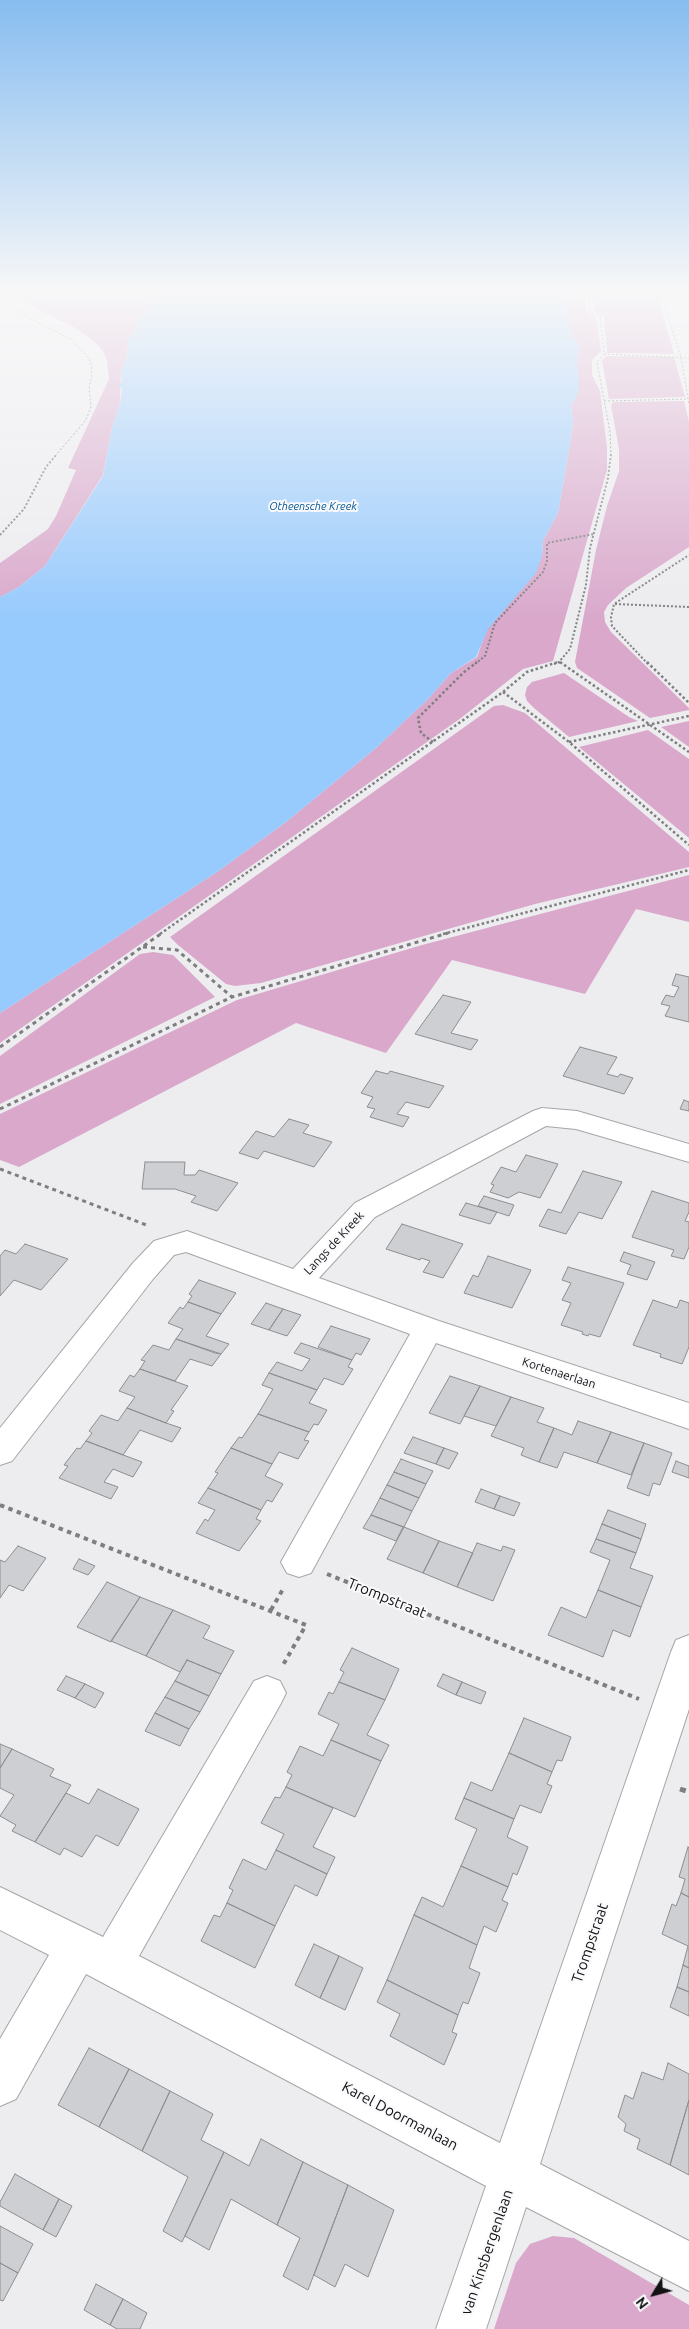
<!DOCTYPE html>
<style>
body{margin:0}
#map{position:relative;width:689px;height:2329px;overflow:hidden;background:#ededf0;font-family:Ubuntu,sans-serif}
canvas{display:block}
.north{position:absolute;left:629px;top:2269px;width:50px;height:50px;-webkit-text-stroke:4px #fafafd;paint-order:stroke;rotate:233deg;font-size:14px;font-weight:700;line-height:20px;text-align:center;color:#121213}
.north::after{content:'';display:block;margin:auto;width:18px;height:22px;background:#121213;clip-path:polygon(50% 0,100% 100%,50% 72%,0 100%)}
</style>
<div id="map">
<canvas width="689" height="2329"></canvas>
<div class="north">N</div>
</div>
<script>
const c = document.querySelector('canvas').getContext('2d');
c.lineJoin = 'round';
function fill(path, color) { c.fillStyle = color; c.fill(path, 'evenodd'); }
const poly = rows => new Path2D(rows.map(r => 'M' + r).join(''));
function trace(path, color, width, dash) { c.strokeStyle = color; c.lineWidth = width; c.lineCap = dash ? 'butt' : 'round'; c.setLineDash(dash || []); c.stroke(path); }
function write(font, color, halo, rows, align = 'center') {
  c.font = font + ' Ubuntu,sans-serif'; c.lineWidth = 4; c.setLineDash([]); c.textBaseline = 'middle'; c.strokeStyle = halo; c.fillStyle = color; for (const [text, x, y, turn = 0] of rows) {
    c.save(); c.translate(x, y); c.rotate((+turn || 0) * Math.PI / 180); c.textAlign = isNaN(turn) ? turn : align; if (halo) c.strokeText(text, 0, 0); c.fillText(text, 0, 0); c.restore();
  }
}
fill(poly([
 [16,293,158,293,147,306,146,313,137,319,136,330,129,338,127,356,121,373,120,404,112,428,103,475,45,566,19,587,0,597,0,563,48,529,56,516,76,470,68,468,109,379,107,360,103,351,95,342,77,329,37,309],
 [566,293,584,293,586,311,596,317,601,351,592,360,592,375,600,391,607,448,607,470,553,661,523,669,461,718,0,1043,0,1013,217,872,286,822,376,748,428,699,451,673,477,657,487,629,511,601,542,556,543,541,558,513,571,438,573,423,571,404,576,398,577,358,580,348,573,337,567,318],
 [592,293,657,293,674,354,607,353,604,316,595,312],
 [606,356,674,357,685,397,609,399,602,361],
 [684,401,689,422,689,547,626,588,608,605,604,612,605,622,611,632,689,708,689,710,650,718,577,668,575,662,596,550,607,506,619,471,619,449,611,405,613,402],
 [564,673,629,717,638,721,569,737,534,708,527,701,525,695,527,687,532,682],
 [503,705,525,713,689,852,689,867,535,904,261,983,235,986,226,984,178,945,170,937,494,706],
 [689,721,689,747,661,727],
 [648,730,689,759,689,838,579,747],
 [689,875,689,922,636,909,585,994,452,960,386,1053,296,1023,19,1167,0,1160,0,1114,237,1000,422,945],
 [153,952,173,955,215,997,0,1104,0,1056,140,954],
 [553,2236,574,2238,689,2305,689,2329,494,2329,516,2263,530,2244]
]), '#d9a8cb');
fill(poly([
 [158,293,566,293,567,318,573,337,580,348,577,358,579,388,576,398,571,404,573,423,571,438,558,513,543,541,542,556,536,573,488,629,476,657,451,673,428,699,376,748,286,822,217,872,0,1013,0,597,19,587,45,566,103,476,112,428,120,404,122,388,118,385,122,381,121,373,127,356,129,338,136,330,137,319,146,313,147,306]
]), '#97cafd');
const building = poly([
 [676,974,689,977,689,1022,665,1016,670,1006,661,1004,666,995,674,997,679,987,672,985,676,974],
 [443,995,471,1002,451,1033,478,1040,471,1050,415,1034,443,995],
 [580,1047,617,1057,607,1074,618,1077,620,1074,633,1078,624,1094,563,1076,580,1047],
 [376,1071,388,1074,390,1071,444,1086,429,1108,406,1102,397,1114,409,1117,403,1127,370,1117,375,1109,367,1107,373,1097,361,1093,376,1071],
 [684,1100,689,1102,689,1111,680,1109,684,1100],
 [289,1119,309,1125,303,1133,332,1142,314,1167,264,1151,258,1159,239,1153,256,1131,274,1137,289,1119],
 [526,1155,558,1164,540,1198,519,1192,508,1198,490,1192,494,1185,491,1184,501,1167,516,1172,526,1155],
 [145,1162,185,1162,184,1175,195,1175,199,1170,238,1183,217,1211,191,1202,196,1196,175,1189,142,1189,145,1162],
 [583,1171,622,1182,602,1219,579,1212,566,1234,539,1226,548,1209,561,1213,583,1171],
 [652,1191,689,1203,689,1212,685,1221,689,1222,689,1247,684,1259,671,1256,674,1250,632,1237,652,1191],
 [484,1196,514,1205,509,1216,478,1206,484,1196],
 [466,1203,497,1212,490,1224,459,1215,466,1203],
 [402,1224,463,1244,443,1278,423,1272,430,1261,421,1258,420,1260,386,1249,402,1224],
 [25,1244,68,1259,41,1290,14,1280,0,1296,0,1256,5,1250,16,1254,25,1244],
 [624,1252,655,1262,647,1280,627,1274,631,1265,620,1261,624,1252],
 [488,1256,531,1270,512,1308,464,1293,473,1275,478,1277,488,1256],
 [568,1267,624,1283,600,1337,589,1334,588,1336,582,1334,583,1332,561,1325,571,1303,562,1300,571,1283,562,1280,568,1267],
 [199,1280,236,1293,221,1314,188,1302,192,1296,189,1294,199,1280],
 [653,1300,677,1308,680,1300,689,1303,689,1347,682,1364,660,1357,661,1354,633,1345,653,1300],
 [188,1302,221,1314,206,1336,229,1344,221,1354,176,1339,183,1329,168,1323,180,1307,183,1309,188,1302],
 [266,1303,283,1309,269,1330,251,1324,266,1303],
 [283,1309,301,1315,287,1336,269,1330,283,1309],
 [331,1326,370,1339,361,1355,356,1353,352,1360,318,1347,331,1326],
 [176,1339,215,1353,221,1354,212,1366,190,1359,175,1381,140,1369,145,1361,141,1360,153,1345,169,1350,176,1339],
 [301,1343,352,1360,348,1367,353,1369,343,1385,324,1378,317,1390,269,1373,277,1362,302,1371,310,1359,294,1353,301,1343],
 [140,1369,188,1386,171,1410,174,1411,166,1423,127,1408,135,1397,119,1391,130,1375,134,1377,140,1369],
 [269,1373,317,1390,309,1403,327,1410,318,1425,314,1424,309,1432,258,1414,273,1389,262,1385,269,1373],
 [450,1376,480,1386,460,1424,429,1413,450,1376],
 [480,1386,511,1397,496,1426,464,1416,480,1386],
 [511,1397,544,1408,537,1422,554,1428,539,1462,521,1455,524,1448,491,1436,511,1397],
 [127,1408,166,1423,181,1428,172,1442,140,1430,123,1455,86,1441,92,1433,89,1431,101,1415,118,1421,127,1408],
 [258,1414,309,1432,304,1440,309,1441,298,1459,279,1452,272,1464,231,1448,239,1437,242,1438,258,1414],
 [578,1421,611,1432,597,1463,564,1452,557,1468,539,1462,554,1428,572,1435,578,1421],
 [611,1432,644,1443,631,1475,597,1463,611,1432],
 [413,1437,444,1448,436,1464,404,1453,413,1437],
 [86,1441,142,1462,133,1477,113,1469,104,1482,118,1487,111,1499,59,1478,68,1466,64,1465,77,1448,80,1449,86,1441],
 [644,1443,672,1453,660,1485,653,1483,649,1496,627,1488,644,1443],
 [231,1448,272,1464,265,1476,283,1484,272,1502,267,1500,261,1510,208,1488,218,1473,215,1472,231,1448],
 [444,1448,458,1453,449,1469,436,1464,444,1448],
 [401,1459,433,1471,426,1484,394,1472,401,1459],
 [676,1461,689,1466,689,1478,672,1472,676,1461],
 [394,1472,426,1484,419,1498,387,1485,394,1472],
 [387,1485,419,1498,412,1511,380,1498,387,1485],
 [208,1488,261,1510,256,1519,261,1521,239,1551,196,1533,205,1519,208,1521,215,1510,198,1503,208,1488],
 [481,1489,500,1496,494,1509,475,1502,481,1489],
 [500,1496,520,1503,514,1516,494,1509,500,1496],
 [380,1498,412,1511,404,1527,371,1515,380,1498],
 [608,1510,646,1524,641,1539,602,1524,608,1510],
 [371,1515,403,1527,396,1541,363,1528,371,1515],
 [602,1524,641,1539,636,1553,596,1539,602,1524],
 [404,1527,439,1541,423,1573,387,1559,404,1527],
 [596,1539,636,1553,630,1568,653,1576,641,1607,598,1590,610,1560,590,1552,596,1539],
 [439,1541,473,1553,457,1587,423,1573,439,1541],
 [477,1543,501,1551,503,1546,515,1550,493,1601,457,1587,477,1543],
 [18,1546,46,1558,23,1591,9,1585,0,1598,0,1560,5,1562,18,1546],
 [79,1559,95,1566,88,1575,73,1569,79,1559],
 [107,1582,140,1597,111,1642,77,1627,107,1582],
 [598,1590,641,1607,630,1637,613,1630,603,1657,548,1635,561,1607,586,1618,598,1590],
 [140,1597,173,1610,146,1656,111,1641,140,1597],
 [173,1610,210,1626,203,1638,234,1651,221,1674,187,1660,180,1672,146,1656,173,1610],
 [352,1648,399,1669,385,1700,339,1682,344,1672,340,1670,352,1648],
 [187,1660,221,1674,209,1696,175,1681,187,1660],
 [443,1674,462,1682,456,1695,437,1686,443,1674],
 [66,1676,85,1684,75,1698,57,1690,66,1676],
 [175,1681,209,1696,200,1712,165,1697,175,1681],
 [339,1682,385,1700,367,1735,389,1745,381,1761,331,1740,339,1724,318,1714,329,1692,333,1694,339,1682],
 [462,1682,486,1692,481,1704,456,1695,462,1682],
 [85,1684,104,1693,95,1708,75,1698,85,1684],
 [165,1697,200,1712,189,1729,155,1713,165,1697],
 [155,1713,189,1729,180,1746,145,1731,155,1713],
 [524,1718,571,1737,562,1761,557,1760,552,1772,509,1753,524,1718],
 [331,1740,381,1761,355,1817,286,1787,292,1775,287,1772,300,1746,323,1756,331,1740],
 [0,1744,12,1749,0,1768,0,1744],
 [12,1749,54,1769,50,1776,71,1785,35,1842,12,1831,16,1825,0,1816,14,1795,0,1788,0,1768,12,1749],
 [509,1753,552,1772,547,1784,552,1786,541,1813,520,1805,514,1819,464,1798,471,1782,492,1791,509,1753],
 [286,1787,333,1808,313,1847,335,1857,327,1874,276,1850,284,1834,261,1823,275,1797,280,1798,286,1787],
 [98,1789,139,1809,118,1846,96,1835,82,1857,64,1848,60,1855,35,1842,66,1793,89,1804,98,1789],
 [464,1798,514,1819,507,1837,528,1847,517,1875,513,1873,508,1887,461,1866,477,1829,455,1819,464,1798],
 [688,1847,689,1848,689,1897,681,1893,685,1879,679,1877,688,1847],
 [276,1850,327,1874,317,1896,295,1885,275,1926,227,1903,233,1890,229,1888,243,1859,266,1870,276,1850],
 [461,1866,508,1887,502,1900,508,1903,496,1932,484,1926,477,1945,414,1915,422,1897,443,1907,461,1866],
 [681,1893,689,1897,689,1968,683,1965,688,1946,662,1934,672,1904,676,1906,681,1893],
 [227,1903,275,1926,255,1968,201,1941,214,1915,220,1917,227,1903],
 [414,1915,477,1945,469,1968,480,1973,468,2004,463,2002,458,2015,387,1980,414,1915],
 [314,1944,339,1956,320,1998,295,1985,314,1944],
 [339,1956,363,1968,345,2010,320,1998,339,1956],
 [683,1965,689,1968,689,1992,677,1987,683,1965],
 [387,1980,458,2015,452,2032,457,2034,444,2065,390,2036,400,2014,377,2002,387,1980],
 [677,1987,689,1992,689,2016,670,2007,677,1987],
 [89,2048,129,2069,99,2127,58,2105,89,2048],
 [668,2063,689,2074,689,2100,670,2165,637,2149,640,2139,624,2131,626,2124,618,2117,625,2095,633,2099,642,2072,663,2080,668,2063],
 [129,2069,170,2091,142,2151,99,2127,129,2069],
 [170,2091,213,2114,201,2140,224,2152,182,2242,163,2231,188,2177,142,2151,170,2091],
 [689,2100,689,2175,670,2165,689,2100],
 [261,2139,303,2162,277,2225,231,2199,209,2250,185,2236,224,2152,249,2166,261,2139],
 [303,2162,348,2185,308,2290,283,2276,300,2238,277,2225,303,2162],
 [15,2174,59,2199,43,2230,0,2206,0,2202,15,2174],
 [348,2185,394,2210,368,2277,345,2264,335,2287,314,2275,348,2185],
 [59,2199,72,2206,56,2237,43,2230,59,2199],
 [0,2226,33,2244,18,2273,0,2263,0,2226],
 [0,2263,18,2273,3,2301,0,2300,0,2263],
 [96,2284,123,2299,110,2325,84,2310,96,2284],
 [123,2299,147,2313,140,2329,117,2329,110,2325,123,2299]
]);
fill(building, '#cecfd2');
trace(building, '#8d8e90', 1);
const minor = poly([
 [542,1108,577,1111,689,1144,689,1162,576,1129,546,1126,375,1217,319,1278,439,1321,689,1403,689,1429,436,1343,311,1573,299,1577,287,1573,281,1562,410,1334,186,1252,174,1255,153,1279,12,1461,0,1465,0,1428,133,1263,154,1241,187,1231,293,1269,355,1203,533,1111,542,1108],
 [689,1635,689,1709,540,2164,689,2241,689,2291,526,2207,486,2329,436,2329,486,2186,86,1974,16,2099,0,2106,0,2039,49,1955,0,1930,0,1887,103,1937,254,1681,267,1676,280,1681,286,1693,280,1705,139,1956,500,2143,671,1652,676,1640,689,1635]
]);
trace(minor, '#a6a5a8', 2);
trace(poly([
 [588,293,591,312,600,315,604,354,597,362,610,432,611,455],
 [660,293,681,357,689,404],
 [0,294,22,314,72,340,88,357,91,364,92,376,89,387,91,407,86,420,56,455],
 [604,354,689,358],
 [604,401,688,399]
]), '#7e7e80', 1, [2, 2]);
trace(poly([
 [0,535,24,509,46,467,57,454],
 [615,604,689,607],
 [559,662,561,664],
 [475,664,485,656,495,623,543,572,547,561,547,543,594,534],
 [554,664,559,662,570,649,586,585,590,548,608,478,611,454],
 [648,664,612,626,611,617,614,604,689,555]
]), '#7e7e80', 2, [2, 2]);
trace(poly([
 [560,662,689,752],
 [647,662,689,703],
 [503,692,569,742,689,845],
 [433,742,421,733,418,718,463,673,477,662],
 [569,742,689,716],
 [160,934,503,692,527,672,558,662],
 [443,934,689,870]
]), '#7e7e80', 2.5, [2.5, 2.5]);
trace(poly([
 [143,947,177,950,232,997],
 [0,1047,162,933],
 [0,1109,232,997,448,933],
 [0,1169,149,1226]
]), '#7e7e80', 3, [4, 4]);
trace(poly([
 [0,1505,306,1625,283,1665],
 [327,1574,639,1699],
 [271,1610,283,1589]
]), '#7e7e80', 4, [4.5, 4.5]);
trace(poly([
 [680,1789,689,1792]
]), '#7e7e80', 5, [6, 6]);
fill(minor, '#fff');
const sky = c.createLinearGradient(0, 0, 0, 620);
sky.addColorStop(0, '#87bdf0');
sky.addColorStop(0.47, '#f7f7f8');
sky.addColorStop(1, '#f7f7f800');
c.fillStyle = sky;
c.fillRect(0, 0, 689, 620);
write('italic 11px', '#005490', '#fafafd', [
 ["Otheensche Kreek",313,506]
]);
write('12px', '#121213', '#fafafd', [
 ["Langs de Kreek",334,1243,-47],
 ["Kortenaerlaan",559,1373,18]
]);
write('15px', '#121213', '#fafafd', [
 ["Trompstraat",387,1598,22],
 ["Trompstraat",590,1943,-71],
 ["Karel Doormanlaan",400,2116,28],
 ["van Kinsbergenlaan",487,2252,-71]
]);
</script>
